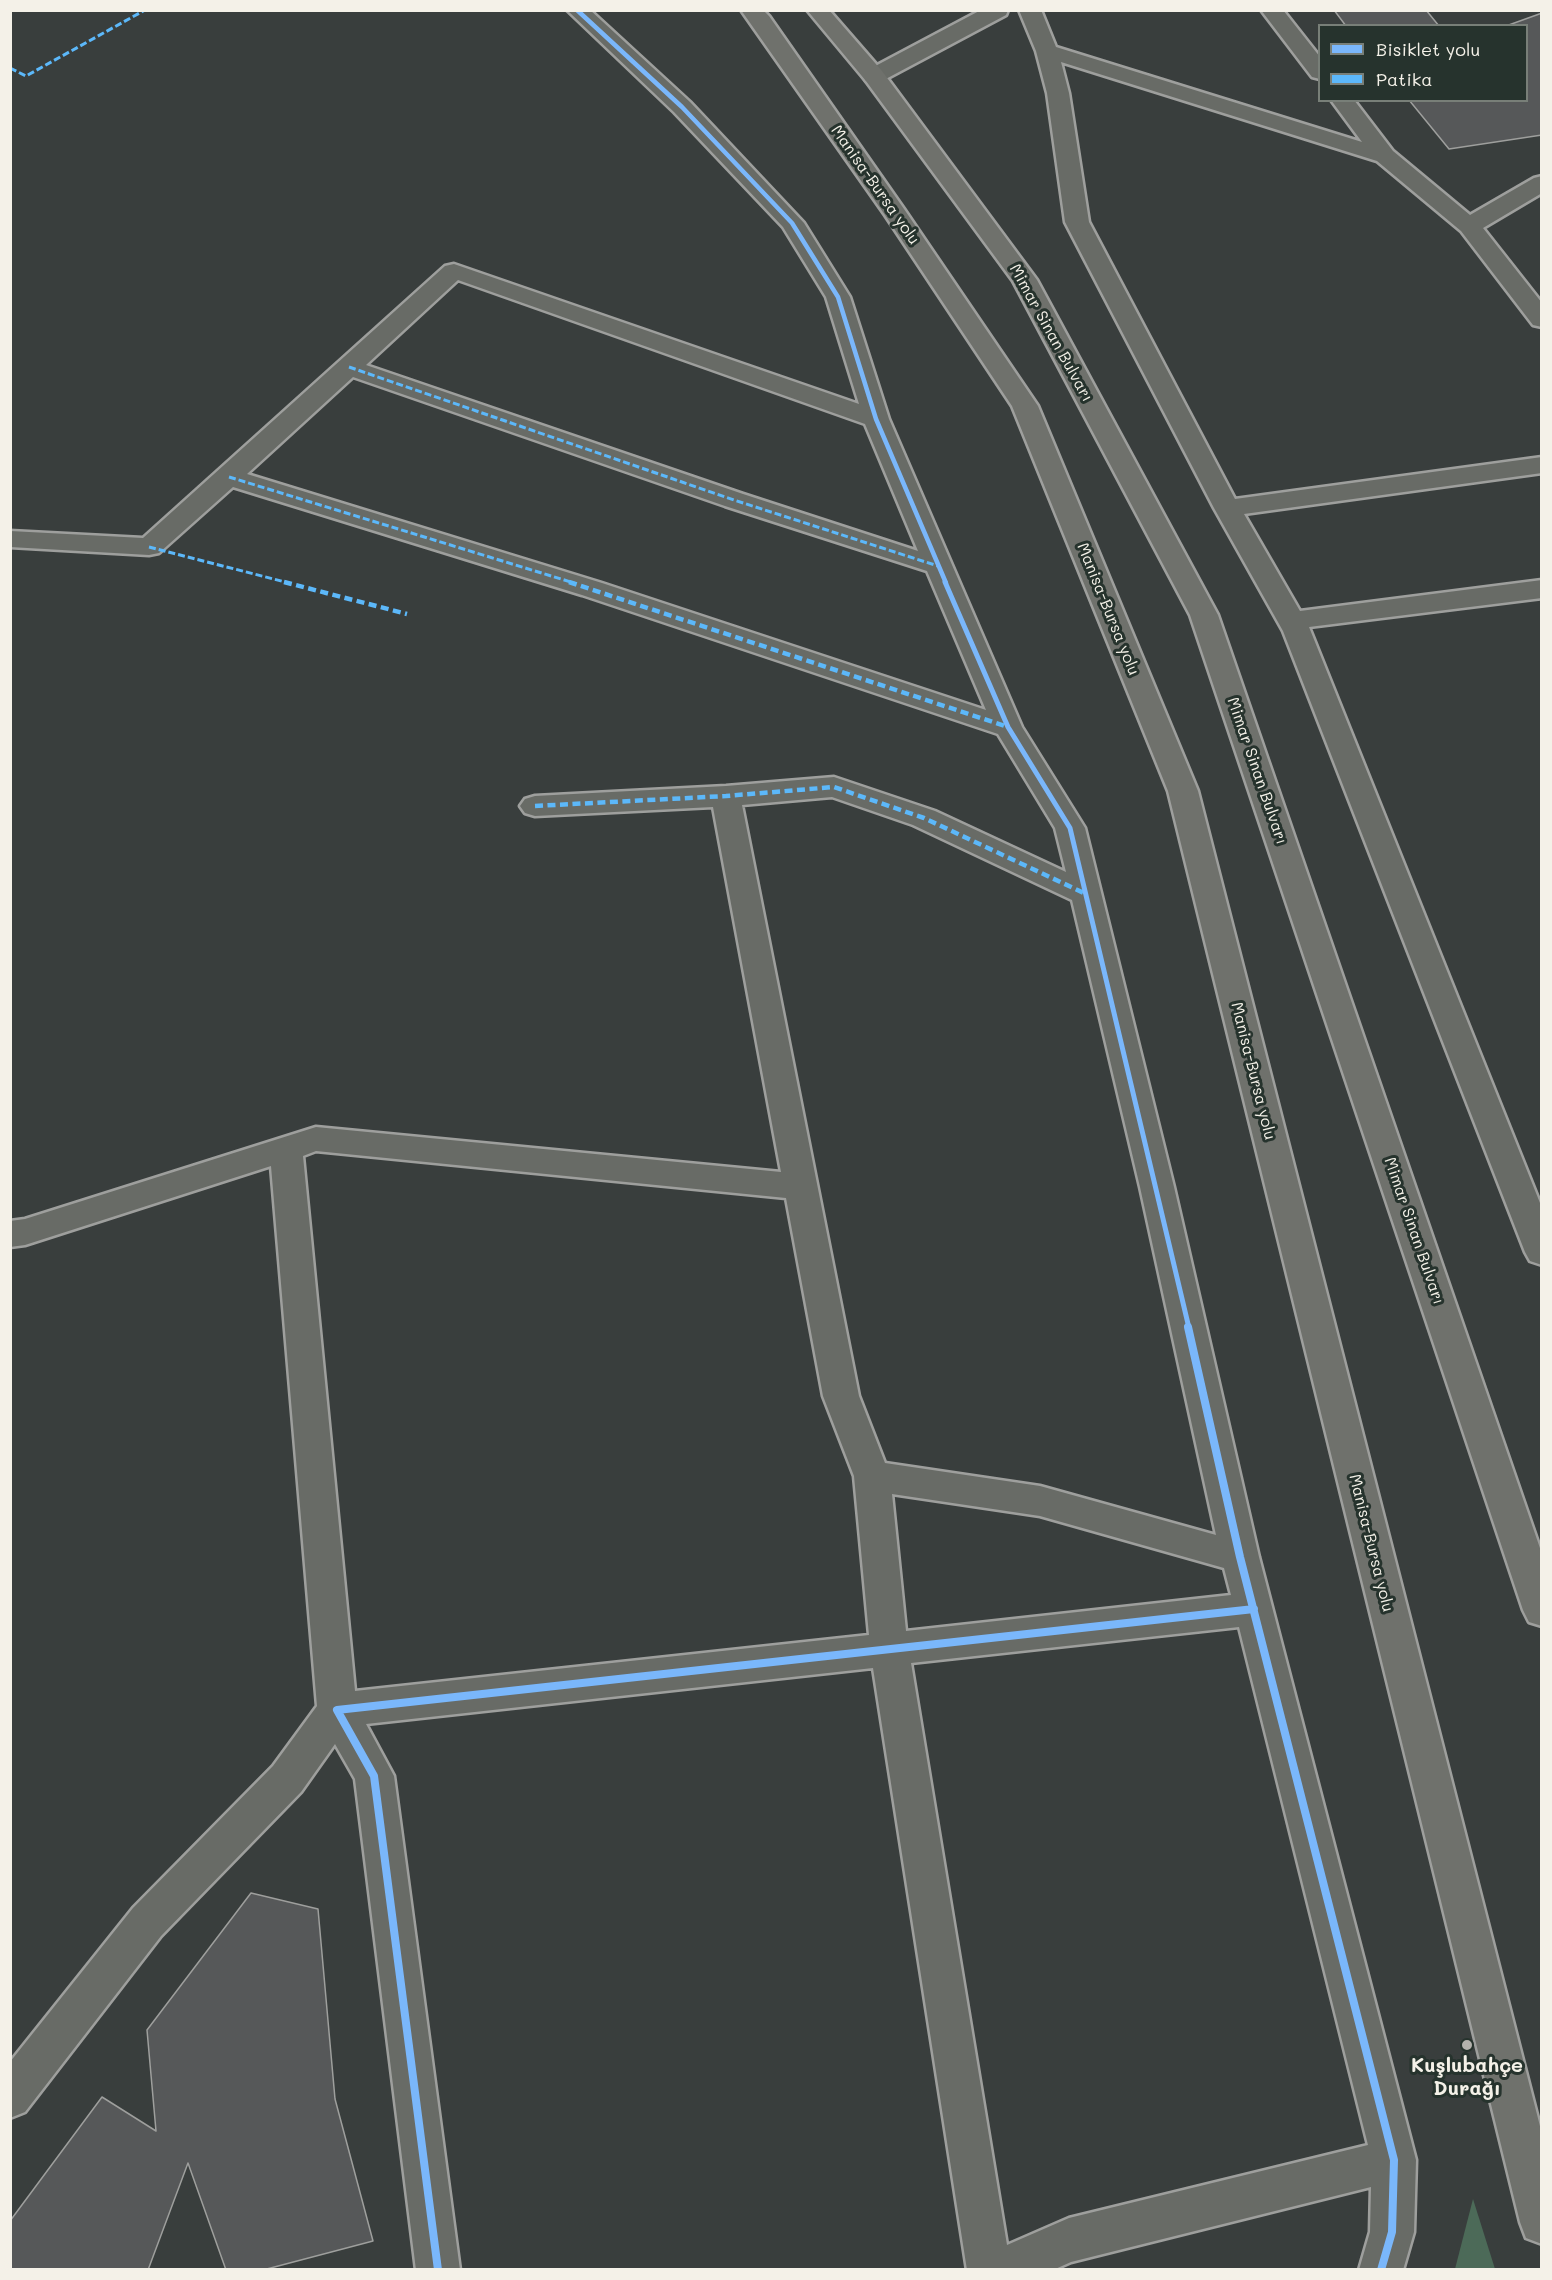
<!DOCTYPE html>
<meta charset="utf-8">
<style>
body{margin:0}
#map{position:relative;width:1552px;height:2280px;overflow:hidden;background:#393e3d;font-family:Mali,sans-serif}
canvas{display:block}
.frame{position:absolute;inset:0;border:12px solid #f4f1e8;pointer-events:none}
.legend{position:absolute;left:1318px;top:24px;width:210px;height:78px;box-sizing:border-box;background:#26332d;border:2px solid #787f78;margin:0;padding:8px 10px;list-style:none;font-size:18px;color:#f4f1e8}
.legend li{display:flex;align-items:center;gap:12px;height:30px}
.legend b{width:30px;border:2px solid #787f78}
</style>
<div id="map">
<canvas width="1552" height="2280"></canvas>
<div class="frame"></div>
<ul class="legend">
<li><b style="height:8px;background:#7ab7fb"></b>Bisiklet yolu</li>
<li><b style="height:8px;background:#5cb8fa"></b>Patika</li>
</ul>
</div>
<script>
const c = document.querySelector('canvas').getContext('2d');
c.lineJoin = 'round';
function fill(path, color) { c.fillStyle = color; c.fill(path, 'evenodd'); }
const poly = rows => new Path2D(rows.map(r => 'M' + r).join(''));
function trace(path, color, width, dash) { c.strokeStyle = color; c.lineWidth = width; c.lineCap = dash ? 'butt' : 'round'; c.setLineDash(dash || []); c.stroke(path); }
function write(font, color, halo, rows, align = 'center') {
  c.font = font + ' Mali,sans-serif'; c.lineWidth = 6; c.setLineDash([]); c.textBaseline = 'middle'; c.strokeStyle = halo; c.fillStyle = color; for (const [text, x, y, turn = 0] of rows) {
    c.save(); c.translate(x, y); c.rotate((+turn || 0) * Math.PI / 180); c.textAlign = isNaN(turn) ? turn : align; if (halo) c.strokeText(text, 0, 0); c.fillText(text, 0, 0); c.restore();
  }
}
fill(poly([
 [1473,2199,1495,2269,1455,2269]
]), '#4c6a58');
const building = poly([
 [1334,10,1426,10,1439,26,1346,26,1334,10],
 [1542,13,1542,135,1449,149,1409,100,1527,100,1527,26,1506,26,1542,13],
 [251,1893,318,1909,335,2099,373,2241,263,2270,226,2270,188,2163,148,2270,10,2270,10,2221,102,2097,156,2131,147,2030,251,1893]
]);
fill(building, '#565859');
trace(building, '#9e9f9d', 1.5);
const minor = poly([
 [567,10,590,10,690,102,804,223,850,297,889,419,1022,727,1085,828,1174,1187,1259,1557,1416,2160,1414,2232,1403,2270,1359,2270,1370,2232,1371,2187,1071,2262,1053,2270,967,2270,873,1668,366,1724,394,1776,460,2270,416,2270,355,1779,335,1744,301,1792,161,1936,25,2112,10,2118,10,2062,133,1908,273,1766,317,1706,271,1166,25,1245,10,1247,10,1221,25,1219,316,1127,781,1172,713,807,535,816,525,813,520,806,525,799,535,796,726,786,834,777,935,811,1066,872,1055,828,998,734,582,595,233,487,159,553,149,555,10,547,10,531,143,538,445,266,454,264,859,404,826,297,783,227,674,112,567,10],
 [458,280,865,424,918,551,743,494,366,365,458,280],
 [353,377,725,506,927,571,986,710,602,583,247,474,353,377],
 [832,797,913,825,1072,900,1140,1187,1216,1535,1040,1486,885,1463,859,1396,742,805,832,797],
 [316,1151,786,1198,823,1396,854,1476,869,1635,355,1691,303,1156,316,1151],
 [892,1494,1040,1516,1224,1568,1231,1595,906,1631,892,1494],
 [1239,1627,1368,2145,1069,2218,1007,2245,911,1663,1239,1627],
 [981,10,1008,10,1006,15,882,81,874,83,866,81,863,76,866,71,981,10],
 [1019,10,1041,10,1056,47,1362,142,1331,100,1354,100,1393,151,1470,215,1534,178,1542,176,1542,193,1483,228,1542,303,1542,327,1533,325,1461,231,1377,161,1061,62,1069,93,1089,222,1235,499,1542,457,1542,473,1244,514,1300,611,1542,580,1542,598,1309,627,1542,1208,1542,1265,1530,1261,1525,1252,1283,631,1214,508,1065,222,1047,93,1036,51,1019,10],
 [1261,10,1283,10,1320,57,1320,79,1312,77,1261,10]
]);
const highway = poly([
 [741,10,763,10,769,16,904,209,1038,406,1198,791,1542,2134,1542,2244,1526,2238,1520,2222,1168,791,1012,406,885,215,741,10],
 [807,10,829,10,882,71,1037,280,1218,615,1542,1554,1542,1626,1529,1622,1523,1610,1190,615,1013,281,866,81,807,10]
]);
trace(minor, '#9e9f9d', 5);
trace(highway, '#9e9f9d', 5);
fill(minor, '#686b66');
fill(highway, '#6f716c');
trace(poly([
 [10,68,26,76,145,10],
 [349,367,734,500,938,566],
 [229,477,574,583],
 [149,547,289,583]
]), '#5cb8fa', 3, [7, 3]);
trace(poly([
 [284,582,407,614],
 [569,582,1008,727],
 [535,806,726,796,834,787,924,818,1086,894]
]), '#5cb8fa', 4.5, [8, 4.5]);
trace(poly([
 [577,10,682,107,792,223,838,297,876,419,946,583]
]), '#7ab7fb', 4.5);
trace(poly([
 [945,582,1008,727,1070,828,1189,1328]
]), '#7ab7fb', 5);
trace(poly([
 [1188,1327,1240,1557,1394,2160,1392,2232,1381,2270],
 [438,2270,374,1776,337,1710,1254,1609]
]), '#7ab7fb', 8);
for (const [x, y, r, color] of [
 [1467,2045,6,"#b3b2ac"]
]) { const dot = new Path2D(); dot.arc(x, y, r, 0, 2 * Math.PI); c.fillStyle = color; c.fill(dot); trace(dot, '#26332d', 2); }
write('16px', '#f4f1e8', '#26332d', [
 ["Manisa-Bursa yolu",875,185,55],
 ["Mimar Sinan Bulvarı",1051,333,61],
 ["Manisa-Bursa yolu",1108,609,68],
 ["Mimar Sinan Bulvarı",1257,771,71],
 ["Manisa-Bursa yolu",1253,1071,76],
 ["Mimar Sinan Bulvarı",1414,1231,71],
 ["Manisa-Bursa yolu",1371,1543,76]
]);
write('bold 20px', '#f4f1e8', '#26332d', [
 ["Kuşlubahçe",1467,2066],
 ["Durağı",1467,2089]
]);
</script>
